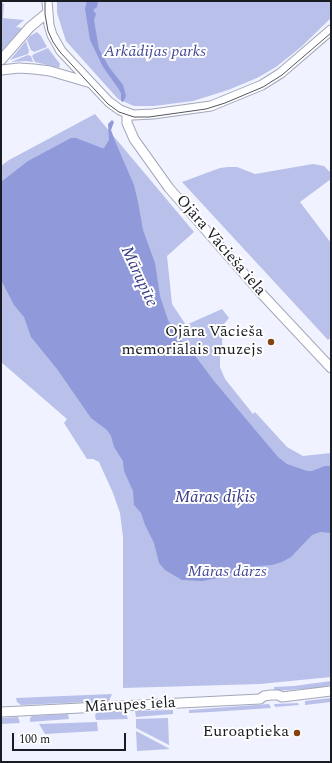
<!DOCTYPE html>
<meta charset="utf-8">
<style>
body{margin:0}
#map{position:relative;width:332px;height:763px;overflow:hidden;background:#f0f2ff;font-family:Spectral,serif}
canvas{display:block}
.frame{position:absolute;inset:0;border:2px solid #1a1c23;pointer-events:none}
.scale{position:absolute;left:12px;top:733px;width:114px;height:18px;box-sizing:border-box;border:2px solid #1a1c23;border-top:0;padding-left:5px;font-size:12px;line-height:14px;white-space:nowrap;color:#1a1c23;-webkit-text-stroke:3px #fff;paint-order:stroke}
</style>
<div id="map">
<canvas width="332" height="763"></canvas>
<div class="frame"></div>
<div class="scale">100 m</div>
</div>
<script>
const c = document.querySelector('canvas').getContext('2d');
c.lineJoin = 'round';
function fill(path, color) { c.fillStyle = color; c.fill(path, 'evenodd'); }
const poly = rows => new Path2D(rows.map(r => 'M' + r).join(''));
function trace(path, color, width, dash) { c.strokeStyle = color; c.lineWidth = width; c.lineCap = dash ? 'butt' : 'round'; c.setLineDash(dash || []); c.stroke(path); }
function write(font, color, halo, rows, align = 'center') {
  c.font = font + ' Spectral,serif'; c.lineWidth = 4; c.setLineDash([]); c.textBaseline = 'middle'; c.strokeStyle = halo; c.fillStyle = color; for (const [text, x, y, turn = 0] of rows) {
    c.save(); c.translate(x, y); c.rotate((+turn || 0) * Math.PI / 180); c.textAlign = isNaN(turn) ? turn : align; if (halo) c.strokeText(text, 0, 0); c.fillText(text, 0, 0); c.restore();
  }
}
fill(poly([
 [57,1,331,1,331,18,301,47,276,67,257,78,228,90,193,101,154,106,134,106,118,99,66,41,57,13],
 [1,2,4,4,3,18,24,20,16,27,22,28,1,52],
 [37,32,41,36,47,47,34,52,31,50,27,40,30,36],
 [26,41,29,51,28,54,10,60],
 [48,48,60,64,59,68,35,62,32,56,34,54],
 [28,55,31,56,33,62,26,61,11,62],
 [95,114,194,232,167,256,172,304,186,325,222,309,229,318,224,324,222,342,223,351,220,353,220,367,225,379,253,414,255,412,287,447,303,456,331,453,331,677,260,684,123,688,123,537,120,513,113,493,99,462,93,459,87,459,64,423,67,419,1,362,1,166,9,160],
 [313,164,324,166,331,173,331,179,300,202,331,243,331,337,328,340,182,182,220,168,228,167,237,167,255,174],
 [331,681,331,685,319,688,274,691,274,687,294,686],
 [112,694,109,701,21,705,17,702,16,698],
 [331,698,331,702,305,705,305,701],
 [298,703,299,705,275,707,274,704],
 [269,704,271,708,211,712,189,713,189,710],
 [173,710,173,714,136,717,135,711],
 [124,711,126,713,128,719,96,720,95,715,97,712],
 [68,714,69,719,30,722,30,718,32,716],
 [18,717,20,723,1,724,1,718],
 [168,718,169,745,136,728,136,719],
 [97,722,98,731,45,734,39,724],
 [136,731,170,749,137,751]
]), '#b9c1ea');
fill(poly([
 [87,1,98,1,97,7,93,10,96,14,94,20,99,49,109,67,123,85,126,96,123,102,121,101,121,93,118,88,103,67,90,40,85,9],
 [112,120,114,122,111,130,115,141,134,185,138,202,143,230,155,263,160,296,168,320,182,342,190,349,214,381,278,457,287,464,307,471,312,471,325,466,331,466,331,533,320,532,312,535,291,557,282,562,272,565,245,567,223,577,202,581,182,580,165,570,159,563,154,543,145,525,141,513,134,505,133,491,124,471,123,461,114,447,111,436,107,430,91,418,57,369,31,337,24,317,14,305,1,280,1,182,28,161,71,138,76,138,102,148,104,148,109,140,108,124]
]), '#9099d9');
const minor = poly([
 [47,1,49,25,52,35,61,51,109,102,120,110,133,115,153,114,211,106,262,85,281,73,331,30],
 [1,60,30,27,47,13],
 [1,70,19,68,34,69,50,71,91,83],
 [127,113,127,123,134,139,169,188,259,291,331,368],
 [1,712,240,700,260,699,264,696,271,695,278,695,282,697,331,691]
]);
trace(minor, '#a3a7ba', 11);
trace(minor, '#fff', 9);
trace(poly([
 [45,1,45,14,48,31,53,42,60,52,108,104,119,112,134,117,149,117,206,109,225,103,263,87,282,75,331,33]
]), '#54565f', 1);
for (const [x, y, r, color] of [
 [271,342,4,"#854313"],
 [297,733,4,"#854313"]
]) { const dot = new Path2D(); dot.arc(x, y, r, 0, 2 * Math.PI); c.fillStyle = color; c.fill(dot); trace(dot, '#fff', 1.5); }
write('italic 16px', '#434895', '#fff', [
 ["Arkādijas parks",155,53],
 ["Māras dārzs",227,573]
]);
write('16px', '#1a1c23', '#fff', [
 ["Ojāra Vācieša iela",220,246,49],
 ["Mārupes iela",130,706,-3]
]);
write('16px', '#1a1c23', '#fff', [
 ["Ojāra Vācieša",263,333],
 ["memoriālais muzejs",263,351],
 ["Euroaptieka",289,733]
], 'right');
write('italic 17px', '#373a85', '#fff', [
 ["Mārupīte",138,277,65],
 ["Māras dīķis",215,499]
]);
</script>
